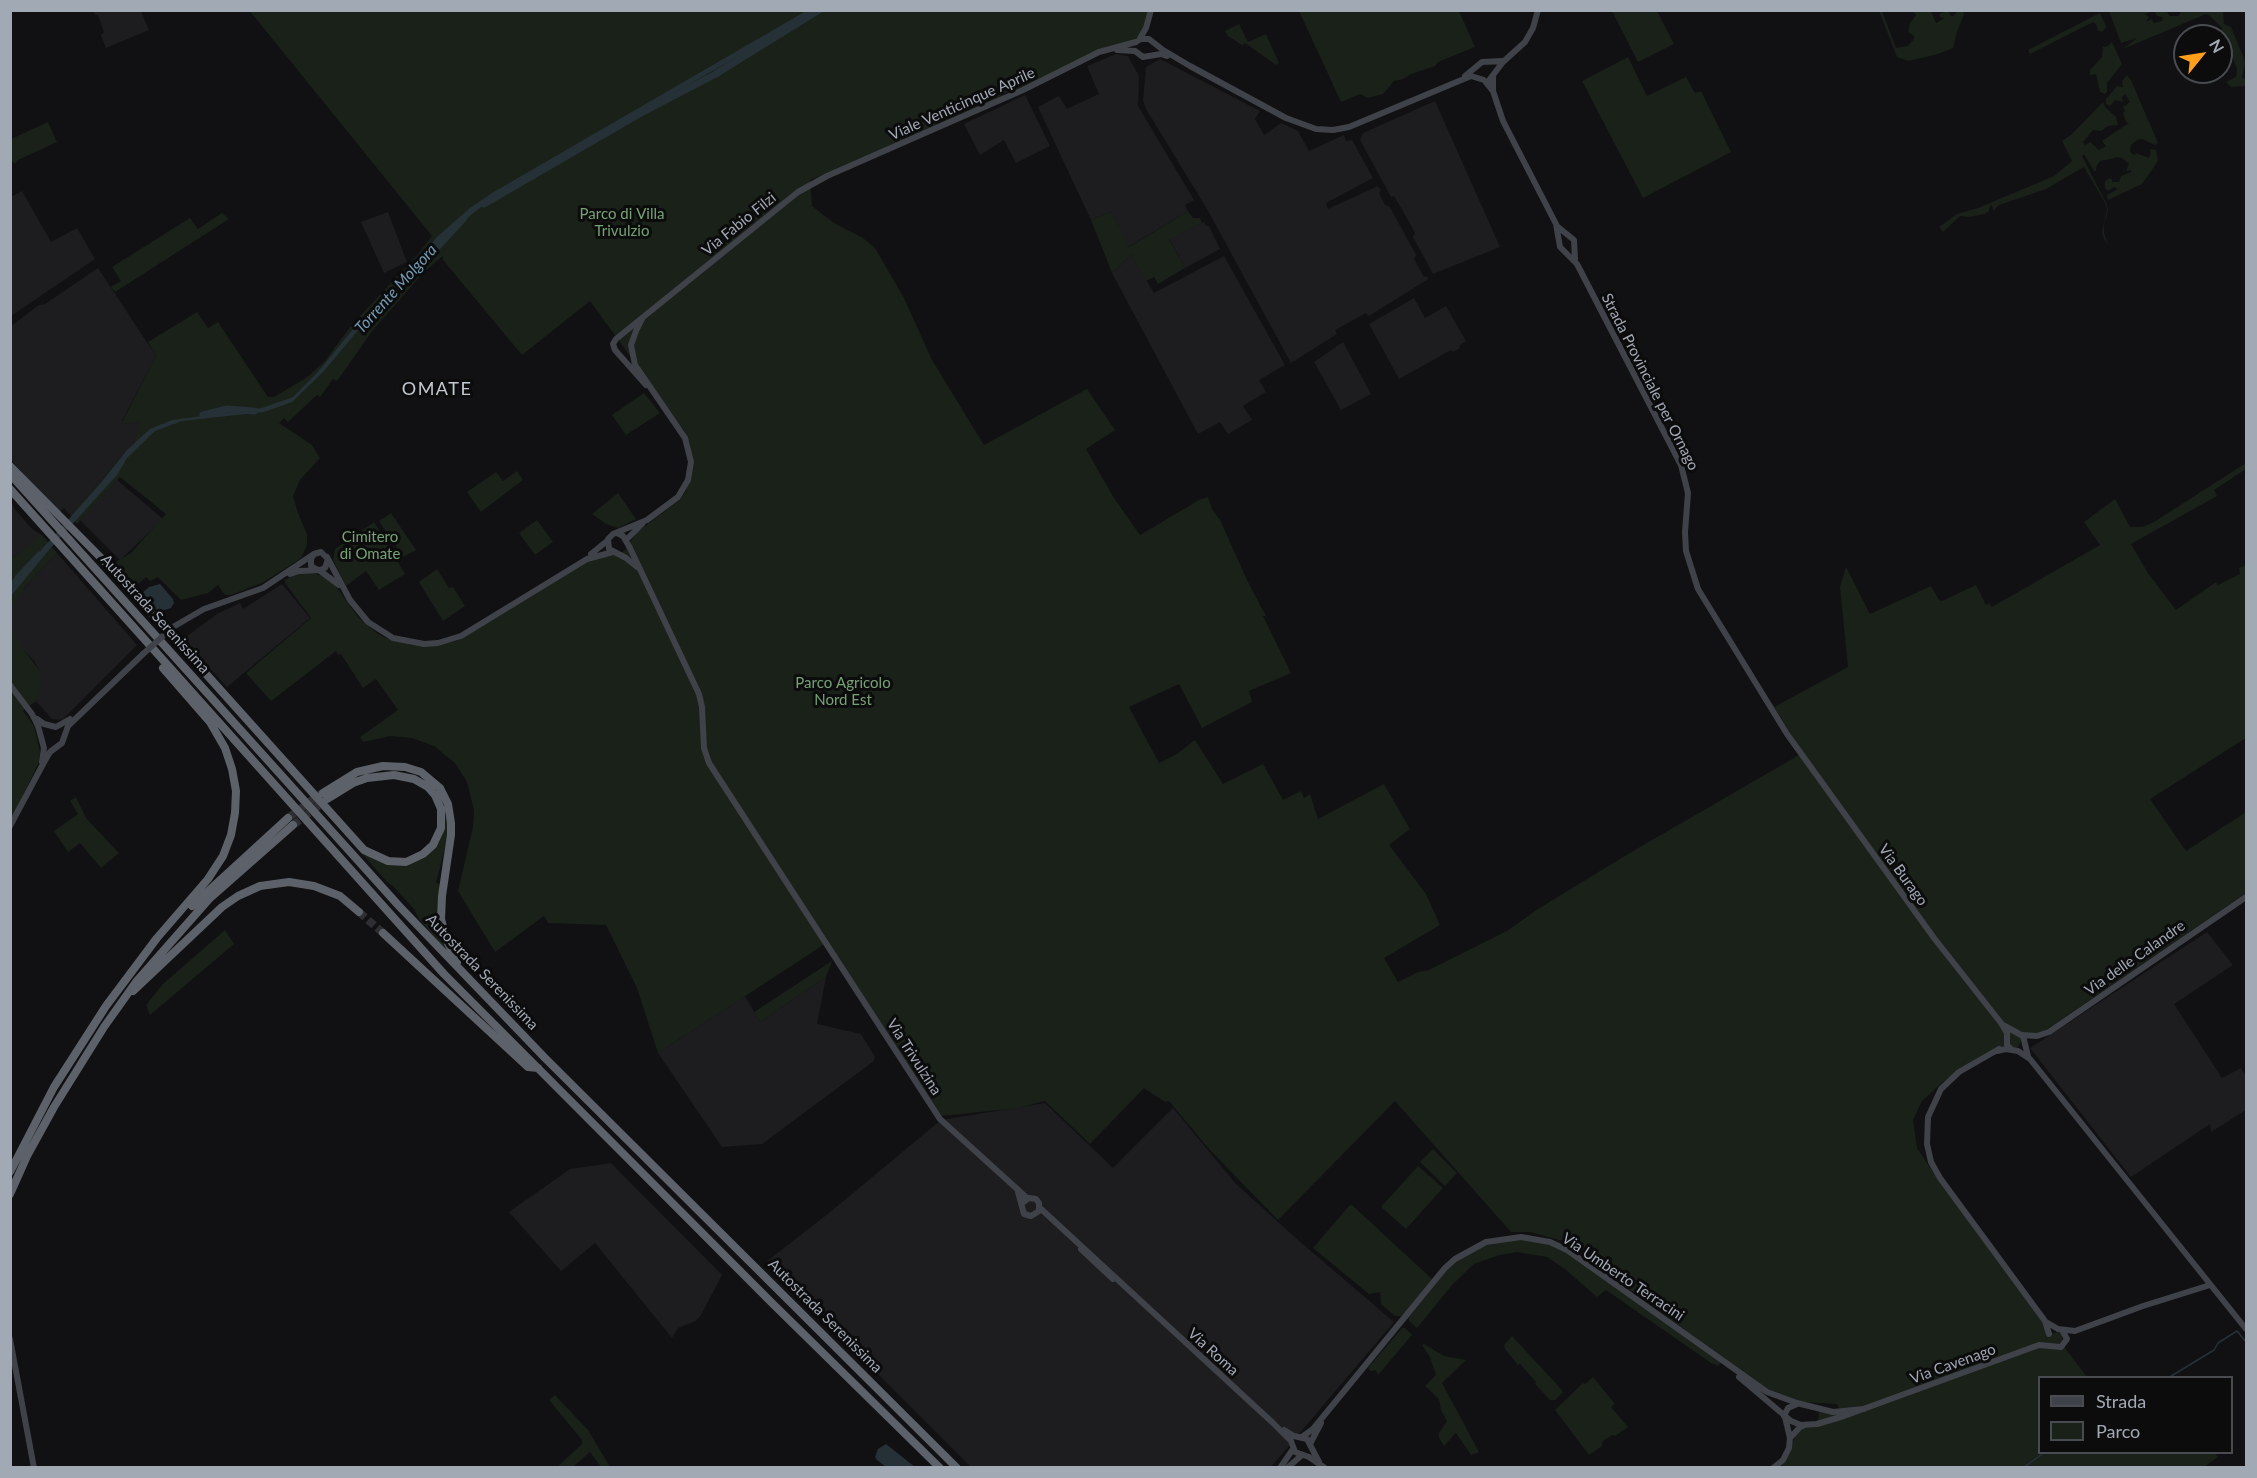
<!DOCTYPE html>
<style>
body{margin:0}
#map{position:relative;width:2257px;height:1478px;overflow:hidden;background:#111113;font-family:Lato,sans-serif}
canvas{display:block}
.frame{position:absolute;inset:0;border:12px solid #a1a9b5;pointer-events:none}
.legend{position:absolute;left:2038px;top:1376px;width:195px;height:78px;box-sizing:border-box;background:#0c0c0d;border:2px solid #484b50;margin:0;padding:8px 10px;list-style:none;font-size:18px;color:#a1a9b5}
.legend li{display:flex;align-items:center;gap:12px;height:30px}
.legend b{width:30px;border:2px solid #484b50}
.north{position:absolute;left:2173px;top:24px;width:60px;height:60px;box-sizing:border-box;background:#0c0c0d;border:2px solid #484b50;border-radius:50%;rotate:60deg;font-size:16px;font-weight:700;line-height:24px;text-align:center;color:#a1a9b5}
.north::after{content:'';display:block;margin:auto;width:21px;height:27px;background:#ff9f1c;clip-path:polygon(50% 0,100% 100%,50% 72%,0 100%)}
</style>
<div id="map">
<canvas width="2257" height="1478"></canvas>
<div class="frame"></div>
<ul class="legend">
<li><b style="height:8px;background:#3f4248"></b>Strada</li>
<li><b style="height:16px;background:#192119"></b>Parco</li>
</ul>
<div class="north">N</div>
</div>
<script>
const c = document.querySelector('canvas').getContext('2d');
c.lineJoin = 'round';
function fill(path, color) { c.fillStyle = color; c.fill(path, 'evenodd'); }
const poly = rows => new Path2D(rows.map(r => 'M' + r).join(''));
function trace(path, color, width, dash) { c.strokeStyle = color; c.lineWidth = width; c.lineCap = dash ? 'butt' : 'round'; c.setLineDash(dash || []); c.stroke(path); }
function write(font, color, halo, rows, align = 'center') {
  c.font = font + ' Lato,sans-serif'; c.lineWidth = 6; c.setLineDash([]); c.textBaseline = 'middle'; c.strokeStyle = halo; c.fillStyle = color; for (const [text, x, y, turn = 0] of rows) {
    c.save(); c.translate(x, y); c.rotate((+turn || 0) * Math.PI / 180); c.textAlign = isNaN(turn) ? turn : align; if (halo) c.strokeText(text, 0, 0); c.fillText(text, 0, 0); c.restore();
  }
}
fill(poly([
 [93,11,141,11,149,30,106,48,101,35,104,32,98,15,95,15],
 [1116,54,1128,56,1139,76,1138,106,1194,200,1185,205,1188,211,1128,247,1111,212,1091,220,1038,107,1059,96,1067,109,1099,94,1087,66],
 [1160,59,1260,111,1255,119,1264,135,1281,123,1298,131,1309,151,1344,135,1346,141,1352,140,1373,178,1326,203,1328,209,1378,186,1381,190,1379,193,1385,205,1390,207,1416,255,1414,259,1424,277,1427,277,1428,279,1369,316,1366,313,1335,330,1337,334,1291,363,1207,209,1146,109,1143,101,1146,67],
 [1025,95,1050,146,1016,163,1004,140,980,155,964,124],
 [1435,101,1500,247,1433,274,1413,237,1415,233,1403,211,1394,196,1391,197,1360,140,1363,133],
 [22,191,51,242,77,228,95,259,11,316,11,197],
 [388,212,407,262,384,273,361,222],
 [1204,222,1206,226,1209,226,1220,249,1185,268,1169,238],
 [1131,255,1154,293,1224,256,1285,365,1259,380,1266,392,1243,406,1252,420,1228,434,1220,422,1198,434,1112,273],
 [98,268,156,356,122,421,126,424,142,420,134,443,70,515,64,508,59,513,11,460,11,326,39,305,45,304],
 [1414,298,1425,318,1446,306,1466,341,1459,346,1460,348,1453,352,1451,350,1399,379,1369,324],
 [1343,342,1371,394,1341,410,1314,362],
 [117,480,163,519,120,560,80,520],
 [10,499,14,508,31,528,43,536,11,559],
 [57,553,137,645,62,720,52,719,36,701,40,671,34,661,11,637,11,602],
 [282,584,310,618,227,687,183,639,217,614,240,603,243,609],
 [2207,932,2233,965,2174,1004,2222,1078,2241,1068,2246,1076,2246,1110,2211,1132,2210,1124,2131,1177,2030,1048],
 [826,977,817,1024,861,1034,875,1057,874,1061,762,1144,722,1147,658,1053,745,996,760,1022],
 [1045,1103,1113,1168,1173,1108,1235,1183,1298,1240,1394,1322,1271,1467,971,1467,766,1262,829,1213,941,1120],
 [611,1163,722,1275,701,1315,696,1321,678,1328,672,1338,595,1243,561,1271,509,1212,570,1169]
]), '#1d1d20');
fill(poly([
 [249,10,1148,11,1144,29,1134,41,1106,47,1043,78,1011,92,1009,91,992,102,810,180,812,206,834,223,863,238,875,248,904,298,932,360,984,445,1087,389,1115,430,1086,449,1114,498,1140,535,1199,500,1208,497,1212,509,1220,520,1248,582,1266,616,1263,616,1291,673,1249,691,1252,702,1202,728,1179,684,1129,707,1159,763,1177,754,1195,740,1223,784,1263,764,1283,800,1301,791,1304,798,1310,794,1318,819,1384,784,1410,829,1389,845,1426,894,1440,925,1384,958,1398,982,1418,972,1429,970,1507,931,1538,909,1628,854,1799,755,1801,750,1774,707,1848,667,1840,587,1846,567,1870,614,1931,586,1939,600,1942,601,1976,585,1986,605,1989,603,1992,607,2100,545,2084,522,2115,499,2130,527,2142,527,2154,522,2246,463,2246,469,2214,490,2217,496,2131,544,2148,573,2176,610,2216,582,2218,585,2240,574,2239,568,2246,565,2246,738,2150,799,2186,851,2246,812,2246,893,2043,1032,2022,1040,2018,1047,1973,1062,1944,1081,1922,1101,1913,1120,1917,1148,1931,1169,1996,1259,2053,1333,2059,1332,2062,1335,2062,1344,2087,1377,2040,1378,2040,1452,2214,1452,2218,1457,2203,1468,1774,1467,1786,1459,1797,1432,1818,1420,1819,1412,1832,1414,1842,1414,1837,1404,1801,1402,1766,1389,1563,1241,1530,1232,1511,1232,1395,1101,1278,1220,1208,1148,1169,1101,1165,1102,1144,1088,1090,1144,1045,1101,1018,1108,942,1116,828,942,658,1053,637,988,606,925,548,923,544,916,495,952,458,891,473,827,474,810,467,782,455,763,434,746,412,738,390,736,363,742,360,737,398,710,376,679,363,688,341,654,338,655,336,651,271,701,246,673,311,618,285,583,285,580,296,574,310,572,326,577,332,581,358,617,374,631,385,638,412,645,433,646,457,641,593,558,621,553,625,550,637,532,680,500,686,491,693,469,690,444,685,432,590,301,522,355,443,260,443,256,425,271,373,330,337,381,333,379,320,397,317,395,288,422,284,418,279,423,312,445,320,458,300,480,293,496,298,513,307,534,307,545,301,558,264,582,231,595,225,595,218,585,208,593,181,600,158,577,150,581,146,577,136,586,114,563,131,553,166,514,120,477,77,524,70,515,134,443,141,421,126,424,122,422,156,356,148,342,197,312,208,328,218,322,268,397,274,397,306,378,325,361,350,327,418,254,432,236],
 [1299,11,1459,11,1475,47,1438,62,1435,66,1411,74,1403,79,1394,81,1383,94,1368,98,1360,94,1341,102],
 [1612,11,1657,11,1674,44,1638,62],
 [1879,11,1882,11,1896,48,1908,46,1914,39,1914,36,1908,32,1910,23,1916,15,1913,11,1931,11,1936,23,1945,18,1941,18,1939,14,1948,11,1951,16,1953,16,1958,11,1963,11,1964,14,1957,32,1953,48,1938,54,1908,61,1897,57],
 [2109,11,2153,11,2145,14,2149,17,2146,22,2151,19,2154,23,2162,21,2163,18,2156,15,2155,11,2166,11,2170,16,2178,16,2182,11,2227,11,2223,12,2224,24,2231,27,2243,56,2245,64,2242,77,2246,80,2246,86,2231,87,2226,82,2236,77,2237,69,2226,42,2222,39,2222,28,2210,16,2206,14,2123,49,2137,38,2121,43],
 [2100,13,2106,26,2103,32,2098,31,2096,24,2093,22,2030,54,2028,50],
 [1239,24,1248,42,1266,34,1279,63,1276,65,1245,43,1242,45,1228,36,1225,31],
 [2112,42,2122,64,2107,83,2107,92,2105,94,2100,92,2096,74,2090,75,2090,70,2102,57,2103,47,2108,46],
 [1628,57,1647,96,1686,77,1695,93,1701,91,1731,152,1643,198,1582,81],
 [2127,75,2131,80,2158,143,2155,145,2142,139,2137,140,2131,145,2130,151,2132,154,2135,155,2136,153,2149,158,2151,153,2150,149,2156,150,2158,160,2156,164,2142,184,2108,200,2107,195,2118,189,2114,187,2108,191,2105,188,2105,182,2109,178,2112,179,2112,182,2119,182,2121,176,2131,172,2131,170,2126,171,2129,164,2122,158,2115,157,2115,158,2100,161,2096,167,2096,171,2094,171,2084,154,2082,156,2107,205,2108,210,2104,224,2104,233,2107,242,2116,254,2104,239,2102,232,2107,209,2105,203,2084,167,2046,189,1999,205,1993,211,1992,205,1990,206,1989,211,1985,214,1969,217,1960,216,1943,232,1939,227,1957,214,1978,208,2054,176,2072,161,2062,141,2072,134,2103,102,2105,107,2116,117,2118,125,2108,126,2101,131,2093,130,2083,142,2085,145,2090,142,2099,150,2106,146,2102,141,2129,123,2126,122,2123,113,2125,111,2123,107,2130,102,2125,94,2122,97,2123,102,2115,100,2110,106,2106,104,2106,99,2117,86,2123,87,2122,81],
 [48,122,57,142,18,160,15,164,11,160,11,139],
 [1188,211,1193,218,1200,218,1202,223,1169,239,1185,268,1158,284,1154,277,1146,281,1131,255,1112,273,1091,220,1111,212,1129,247],
 [222,213,229,219,115,292,111,287,121,281,112,267,190,218,198,229],
 [644,393,660,413,626,435,612,415],
 [517,471,523,480,481,512,467,492,496,472,503,481],
 [618,493,636,519,618,528,606,524,592,514],
 [391,513,416,550,403,557,379,521],
 [537,520,553,542,535,555,519,533],
 [374,522,405,574,379,590,366,571,346,586,333,560,335,549],
 [42,535,57,553,24,588,11,609,11,559],
 [437,569,449,588,453,587,465,606,443,621,419,582],
 [10,626,23,649,40,671,41,684,36,701,23,711,34,726,40,752,39,762,11,820],
 [76,797,86,818,119,853,101,868,80,843,68,852,54,831,78,814,70,801],
 [445,817,447,817,448,836,436,883,441,884,439,895,448,953,419,919,414,909,394,887,387,882,350,840,358,848,396,865,428,854],
 [225,930,234,944,150,1015,146,1005,163,984],
 [832,961,826,977,760,1022,754,1012],
 [1433,1149,1457,1173,1445,1186,1420,1162],
 [1418,1166,1443,1188,1406,1229,1381,1207],
 [1352,1205,1432,1279,1402,1316,1395,1316,1381,1304,1380,1292,1369,1294,1313,1248,1349,1206],
 [1504,1240,1536,1240,1558,1247,1721,1362,1718,1366,1711,1363,1606,1290,1597,1297,1565,1269,1547,1257,1517,1252,1499,1255,1474,1264,1452,1285,1417,1328,1409,1321,1409,1317,1448,1269,1460,1258,1478,1248],
 [1402,1328,1405,1328,1412,1335,1378,1375,1376,1370,1371,1371,1368,1368],
 [1512,1336,1561,1389,1563,1392,1555,1400,1550,1400,1535,1384,1536,1382,1520,1364,1518,1365,1505,1349,1504,1345],
 [1424,1344,1444,1356,1466,1360,1442,1383,1479,1452,1471,1455,1456,1433,1444,1446,1439,1438,1439,1433,1447,1421,1441,1410,1439,1399,1425,1386,1436,1375,1430,1357,1422,1345],
 [1593,1377,1615,1404,1611,1407,1628,1427,1615,1436,1612,1435,1602,1442,1602,1446,1589,1455,1555,1410,1583,1383,1585,1384],
 [555,1395,588,1430,610,1467,601,1467,590,1452,573,1467,557,1467,582,1444,582,1440,549,1400]
]), '#192119');
fill(poly([
 [806,11,818,11,633,116,494,197,472,214,420,263,398,291,370,316,323,372,292,402,264,412,182,421,155,431,127,458,117,475,48,551,11,596,11,589,42,549,100,484,127,450,150,429,172,420,262,408,293,397,317,373,359,322,393,288,437,237,470,208,492,193],
 [160,584,173,599,174,603,171,608,158,612,142,593,149,587],
 [886,1444,915,1467,886,1467,877,1460,875,1457,878,1449]
]), '#263137');
trace(poly([
 [2168,1378,2214,1350,2218,1343,2237,1331,2246,1342],
 [2023,1468,2045,1452]
]), '#263137', 1.5);
trace(poly([
 [484,204,641,113,714,75,819,10],
 [438,246,463,219],
 [203,415,227,409,254,411],
 [10,591,18,578,40,555]
]), '#263137', 7);
trace(poly([
 [288,818,322,793],
 [293,825,325,801],
 [359,912,383,933]
]), '#2e2f33', 8, [8, 4]);
trace(poly([
 [1140,39,1149,39,1163,50,1190,66,1286,118,1316,129,1333,130,1349,127,1471,76,1484,80,1492,90],
 [1139,40,1146,28,1151,10],
 [1117,50,1135,51],
 [1135,51,1143,57,1161,54,1167,56],
 [1465,76,1482,62,1503,61],
 [1493,77,1493,91,1503,121,1556,224,1560,247,1577,264,1681,465,1688,493,1685,532,1686,551,1698,589,1787,734,1934,938,2001,1023,2007,1033,2007,1045,2012,1050],
 [1490,79,1503,62,1525,42,1533,28,1538,10],
 [1558,227,1574,240,1575,259],
 [646,385,615,350,613,344,616,339,798,192,827,176,1023,90,1099,52,1136,42],
 [617,533,623,536,630,548,699,694,702,707,704,748,709,763,940,1119,1027,1198],
 [626,540,642,524],
 [591,554,607,541],
 [327,557,350,600,368,622,393,638,424,644,438,643,461,636,587,559,613,552],
 [637,567,626,558,609,549,608,539,613,534,647,520,678,497,688,480,691,462,685,438,635,365,631,345,636,331,642,319],
 [319,570,339,585],
 [290,574,299,571,320,570,325,568,328,559,321,552,314,554,311,559,311,566,318,570],
 [173,627,204,609,263,588,314,554],
 [10,685,32,714,38,726,44,748,42,762],
 [37,719,44,724,56,727,70,719],
 [10,826,42,766,50,752,62,743,68,726,143,654],
 [2003,1025,2023,1036,2028,1056],
 [2022,1035,2037,1036,2049,1032,2246,897],
 [1999,1049,1959,1072,1941,1089,1928,1117,1927,1144,1931,1162,1940,1178,2045,1321,2049,1334],
 [1997,1051,2006,1049,2018,1051,2030,1059,2246,1329],
 [1018,1192,1024,1214,1031,1216,1039,1211,1039,1203,1036,1199,1029,1198,1022,1203],
 [1040,1208,1273,1423,1291,1441,1295,1452,1309,1457,1325,1468],
 [1081,1249,1113,1279],
 [2046,1322,2058,1329,2075,1331,2143,1306,2210,1285],
 [10,1339,34,1468],
 [1739,1377,1791,1421,1801,1425,1817,1424,1844,1416,2039,1345,2061,1347,2067,1339,2062,1330],
 [1784,1416,1788,1408,1797,1404],
 [1284,1430,1294,1436,1307,1439,1319,1462],
 [1302,1437,1313,1429,1445,1268,1455,1259,1486,1242,1521,1237,1550,1242,1567,1250,1767,1392,1797,1403,1833,1412,1864,1409],
 [1790,1438,1800,1427,1805,1425],
 [1310,1444,1321,1423],
 [1280,1468,1293,1449],
 [1287,1468,1302,1455],
 [1773,1468,1783,1460,1789,1448,1790,1438,1785,1417]
]), '#3f4248', 6);
trace(poly([
 [10,466,110,567,364,850,388,861,406,862,423,854,433,845,441,828,441,809,435,795,428,787,414,779,394,775,367,778,353,783,327,799],
 [10,474,399,906,545,1058,957,1468],
 [10,489,444,974,772,1303,940,1468],
 [323,793,357,772,383,766,405,767,421,772,440,788,448,804,451,823,451,835,442,896,441,919,447,941,457,962],
 [192,906,288,818],
 [383,933,528,1067,538,1068],
 [133,991,222,907,238,896,260,886,289,882,314,886,340,896,359,912],
 [10,1172,54,1087,106,1006,157,938,208,879,223,856,231,835,235,813,236,791,232,769,225,748,210,722,163,668],
 [10,1194,27,1156,54,1107,104,1027,136,982,209,899,293,825]
]), '#5d6169', 8);
trace(poly([
 [143,654,173,627]
]), '#3f4248', 6);
write('15px', '#a1a9b5', '#0c0c0d', [
 ["Viale Venticinque Aprile",962,104,-24],
 ["Via Fabio Filzi",739,224,-39],
 ["Strada Provinciale per Ornago",1650,382,63],
 ["Autostrada Serenissima",155,614,48],
 ["Via Burago",1903,875,54],
 ["Via delle Calandre",2135,958,-35],
 ["Autostrada Serenissima",482,972,46],
 ["Via Trivulzina",914,1057,57],
 ["Via Umberto Terracini",1623,1277,34],
 ["Autostrada Serenissima",825,1316,45],
 ["Via Roma",1213,1352,42],
 ["Via Cavenago",1953,1364,-20]
]);
write('15px', '#76a275', '#0c0c0d', [
 ["Parco di Villa",622,214],
 ["Trivulzio",622,231],
 ["Cimitero",370,537],
 ["di Omate",370,554],
 ["Parco Agricolo",843,683],
 ["Nord Est",843,700]
]);
write('italic 16px', '#739bb4', '#0c0c0d', [
 ["Torrente Molgora",396,289,-48]
]);
c.letterSpacing = '1.5px';
write('18px', '#c2c7d0', '#0c0c0d', [
 ["OMATE",437,389]
]);
c.letterSpacing = '0px';
</script>
